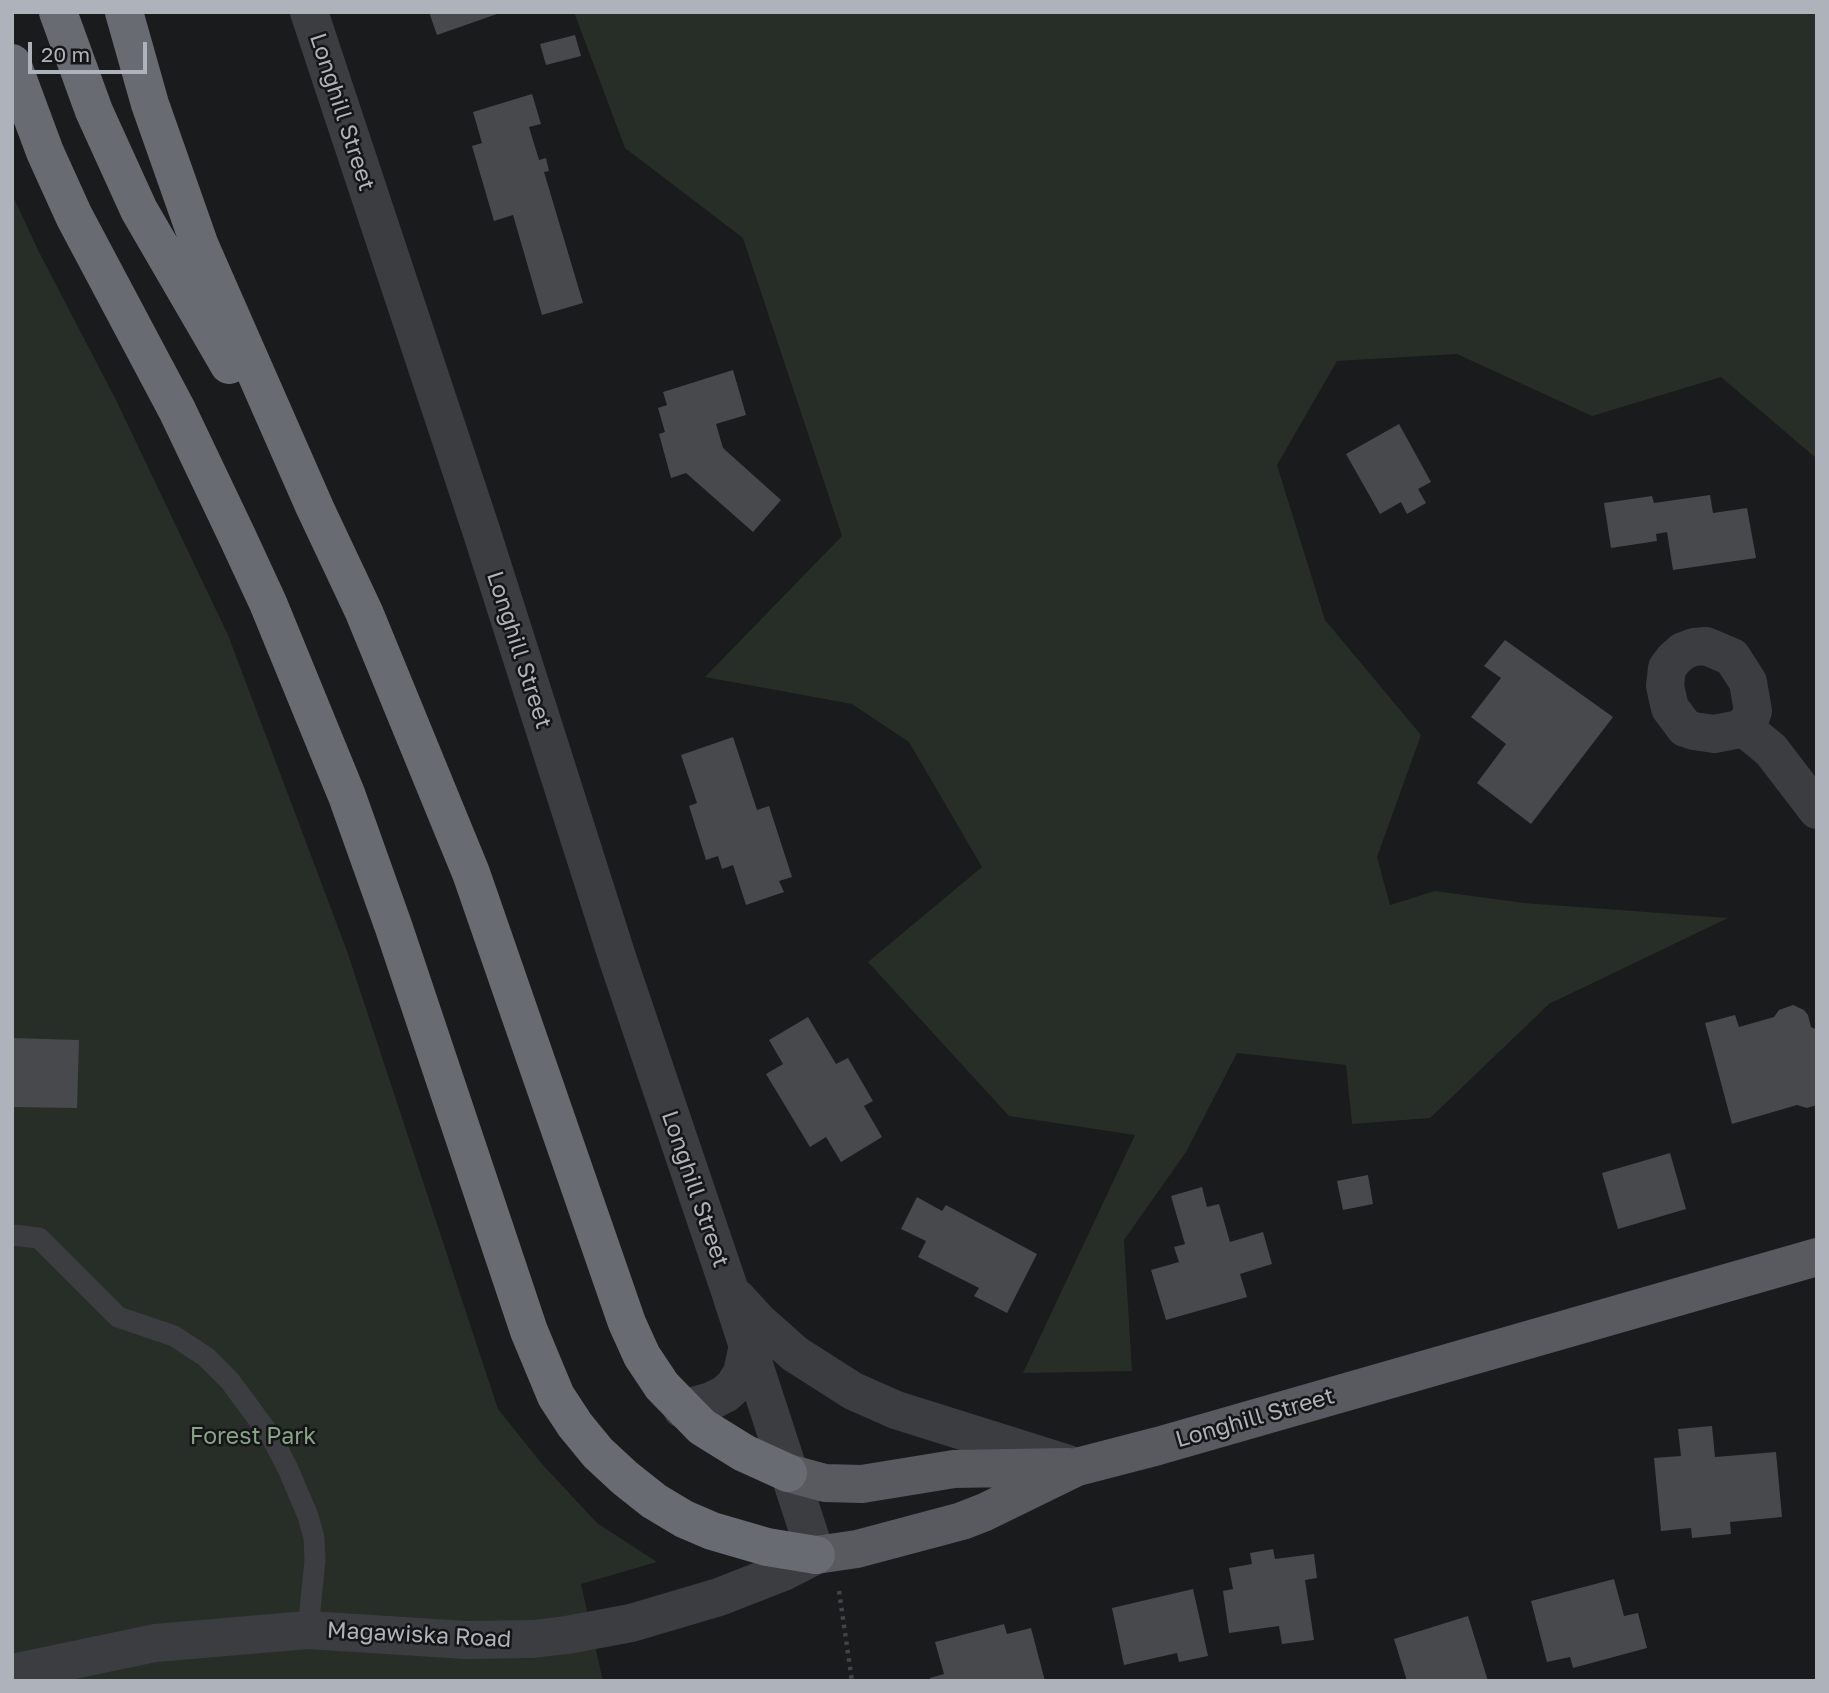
<!DOCTYPE html>
<style>
body{margin:0}
#map{position:relative;width:1829px;height:1693px;overflow:hidden;background:#1a1b1c;font-family:"Golos Text",sans-serif}
canvas{display:block}
.frame{position:absolute;inset:0;border:14px solid #aeb3bb;pointer-events:none}
.scale{position:absolute;left:28px;top:42px;width:119px;height:32px;box-sizing:border-box;border:4px solid #aeb3bb;border-top:0;padding-left:9px;font-size:21px;line-height:24px;white-space:nowrap;color:#aeb3bb;-webkit-text-stroke:5px #151517;paint-order:stroke}
</style>
<div id="map">
<canvas width="1829" height="1693"></canvas>
<div class="frame"></div>
<div class="scale">20 m</div>
</div>
<script>
const c = document.querySelector('canvas').getContext('2d');
c.lineJoin = 'round';
function fill(path, color) { c.fillStyle = color; c.fill(path, 'evenodd'); }
const poly = rows => new Path2D(rows.map(r => 'M' + r).join(''));
function trace(path, color, width, dash) { c.strokeStyle = color; c.lineWidth = width; c.lineCap = dash ? 'butt' : 'round'; c.setLineDash(dash || []); c.stroke(path); }
function write(font, color, halo, rows, align = 'center') {
  c.font = font + ' "Golos Text",sans-serif'; c.lineWidth = 5; c.setLineDash([]); c.textBaseline = 'middle'; c.strokeStyle = halo; c.fillStyle = color; for (const [text, x, y, turn = 0] of rows) {
    c.save(); c.translate(x, y); c.rotate((+turn || 0) * Math.PI / 180); c.textAlign = isNaN(turn) ? turn : align; if (halo) c.strokeText(text, 0, 0); c.fillText(text, 0, 0); c.restore();
  }
}
fill(poly([
 [574,12,1817,12,1817,459,1721,377,1592,416,1457,354,1337,361,1277,465,1325,620,1421,735,1377,857,1390,905,1435,891,1524,903,1728,918,1549,1004,1430,1118,1352,1124,1346,1065,1237,1053,1186,1152,1124,1240,1132,1371,1023,1373,1135,1135,1009,1116,868,962,982,867,909,742,852,704,705,677,842,536,743,238,625,148],
 [12,194,38,250,116,400,228,635,347,951,498,1409,542,1464,597,1523,657,1562,581,1584,603,1681,12,1681]
]), '#262e27');
fill(poly([
 [429,12,496,12,497,14,437,35],
 [575,35,581,56,546,65,540,44],
 [532,94,541,124,529,127,539,160,546,158,549,171,544,172,583,303,542,315,513,215,494,221,472,146,482,143,473,112],
 [733,370,746,415,716,424,723,448,781,500,753,532,686,473,671,478,659,434,665,432,658,408,667,405,663,392],
 [1399,424,1431,482,1418,489,1426,503,1407,514,1401,502,1380,514,1346,454],
 [1710,495,1713,513,1747,508,1756,558,1673,570,1667,532,1656,534,1657,541,1611,548,1604,503,1652,496,1654,503],
 [1505,640,1613,717,1531,824,1477,783,1506,744,1471,717,1501,678,1484,666],
 [733,737,757,810,769,806,792,877,779,881,784,892,746,905,733,865,722,869,718,856,706,860,689,806,697,803,681,755],
 [1793,1005,1804,1010,1808,1015,1811,1027,1817,1030,1817,1105,1807,1108,1797,1105,1732,1124,1705,1023,1735,1015,1739,1027,1774,1017,1779,1010],
 [808,1017,836,1064,848,1058,873,1101,864,1106,882,1137,841,1162,826,1137,810,1147,766,1074,783,1064,769,1040],
 [12,1038,79,1040,77,1108,12,1107],
 [1670,1153,1686,1209,1618,1229,1602,1173],
 [1368,1175,1373,1204,1343,1210,1337,1181],
 [1202,1187,1207,1207,1219,1204,1230,1242,1263,1232,1272,1264,1240,1274,1247,1297,1166,1320,1151,1270,1179,1262,1174,1247,1185,1244,1171,1196],
 [917,1197,942,1211,946,1205,1037,1254,1007,1313,974,1296,979,1288,918,1257,926,1241,901,1229],
 [1712,1426,1715,1457,1776,1452,1782,1517,1730,1522,1731,1534,1692,1538,1691,1528,1661,1531,1654,1458,1681,1456,1678,1429],
 [1273,1549,1275,1559,1314,1554,1317,1578,1305,1580,1314,1640,1282,1644,1279,1626,1229,1633,1223,1591,1233,1589,1229,1568,1252,1564,1250,1553],
 [1614,1579,1624,1616,1638,1613,1647,1648,1573,1668,1570,1657,1547,1662,1531,1601],
 [1193,1589,1208,1656,1179,1662,1177,1653,1124,1665,1112,1608],
 [1468,1616,1488,1681,1407,1681,1394,1639],
 [1004,1624,1007,1634,1031,1628,1045,1681,930,1681,930,1678,944,1674,935,1642]
]), '#47494c');
trace(poly([
 [839,1591,852,1681]
]), '#424448', 4.5, [3.5, 5]);
trace(poly([
 [12,1235,39,1238,118,1317,174,1336,206,1357,230,1381,272,1438,288,1469,308,1516,314,1538,315,1560,308,1630]
]), '#3c3d41', 21);
trace(poly([
 [1706,646,1732,657,1748,682,1753,711,1750,719,1740,729,1714,734,1694,731,1685,728,1670,708,1665,686,1667,668,1674,659,1683,651,1694,647,1706,646],
 [1743,727,1771,750,1817,810],
 [737,1298,759,1322,795,1354,853,1391,896,1410,1068,1464],
 [682,1409,711,1401,725,1394,734,1386,742,1373,748,1345],
 [12,1673,155,1643,308,1630,466,1640,533,1639,567,1635,631,1623,719,1597,783,1572,816,1555,729,1288,619,963,482,533,309,12]
]), '#3c3d41', 38);
trace(poly([
 [788,1473,825,1483,862,1484,954,1469,1068,1467],
 [816,1555,857,1549,962,1521,985,1512,1077,1467,1158,1446,1817,1257]
]), '#585a60', 38);
trace(poly([
 [58,12,94,111,139,210,229,365],
 [124,12,150,104,200,246,315,508,364,612,471,873,627,1323,642,1356,662,1386,702,1427,744,1453,788,1473],
 [12,63,45,152,74,216,177,410,237,536,268,603,347,796,394,928,529,1331,556,1396,575,1425,598,1453,625,1478,654,1501,684,1519,712,1531,767,1547,816,1555]
]), '#686b72', 38);
write('23px', '#aeb3bb', '#151517', [
 ["Longhill Street",342,112,72],
 ["Longhill Street",519,650,72],
 ["Longhill Street",695,1189,71],
 ["Longhill Street",1255,1418,-16],
 ["Magawiska Road",419,1635,3]
]);
write('23px', '#87a486', '#151517', [
 ["Forest Park",253,1437]
]);
</script>
